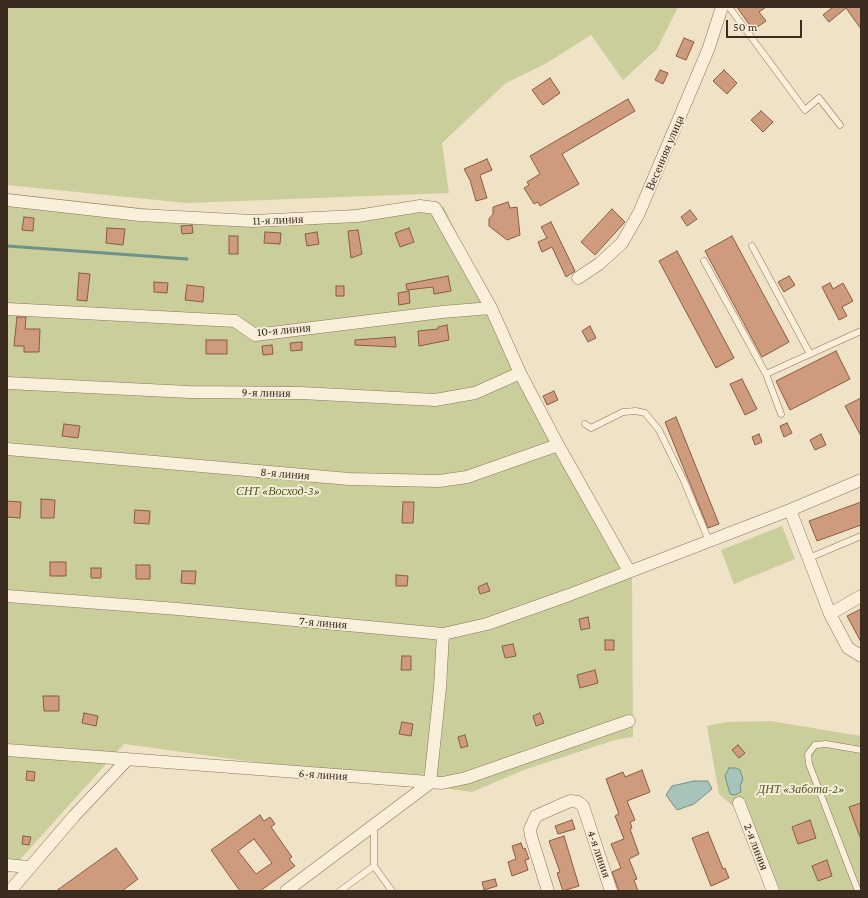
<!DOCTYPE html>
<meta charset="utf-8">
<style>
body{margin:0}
#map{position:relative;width:868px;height:898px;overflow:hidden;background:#efe2c7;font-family:"Crimson Pro",serif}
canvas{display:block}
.frame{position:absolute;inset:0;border:8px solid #3c2c20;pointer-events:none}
.scale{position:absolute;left:726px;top:20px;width:76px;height:18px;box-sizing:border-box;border:2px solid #3c2c20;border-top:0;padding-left:5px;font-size:12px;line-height:14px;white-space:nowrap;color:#3c2c20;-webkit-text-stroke:3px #f6ecd7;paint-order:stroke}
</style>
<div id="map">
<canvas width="868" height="898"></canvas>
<div class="frame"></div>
<div class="scale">50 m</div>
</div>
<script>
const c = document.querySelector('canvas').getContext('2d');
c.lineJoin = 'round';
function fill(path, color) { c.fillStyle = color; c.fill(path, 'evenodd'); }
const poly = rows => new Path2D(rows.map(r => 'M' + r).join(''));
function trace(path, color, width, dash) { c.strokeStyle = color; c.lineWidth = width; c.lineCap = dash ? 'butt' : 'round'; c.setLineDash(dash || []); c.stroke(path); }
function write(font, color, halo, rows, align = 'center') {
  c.font = font + ' "Crimson Pro",serif'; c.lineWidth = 4; c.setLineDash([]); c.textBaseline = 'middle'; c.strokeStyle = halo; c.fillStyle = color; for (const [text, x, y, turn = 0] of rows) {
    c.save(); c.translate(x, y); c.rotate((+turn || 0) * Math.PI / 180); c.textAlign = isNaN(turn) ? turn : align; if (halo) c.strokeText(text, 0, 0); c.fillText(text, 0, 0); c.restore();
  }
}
fill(poly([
 [7,7,678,7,657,49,623,80,591,35,545,64,506,83,442,143,449,193,187,203,7,185],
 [7,193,250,220,423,202,444,207,523,373,632,571,633,737,615,740,524,770,472,792,124,744,7,874],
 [782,526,795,559,734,584,721,550],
 [771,721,861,736,861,891,779,891,752,823,719,794,707,726,727,722]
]), '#cace9a');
const water = poly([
 [729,768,736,768,740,770,743,779,740,786,741,792,735,795,730,794,725,776,729,768],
 [694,781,708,781,712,789,694,804,677,810,666,795,672,786,694,781]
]);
fill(water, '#a8c3ba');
trace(water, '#6e9288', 1);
trace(poly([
 [7,246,187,259]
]), '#6e9288', 3);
const building = poly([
 [737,7,766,7,759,12,766,21,753,30,737,7],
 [833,7,861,7,861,29,846,8,829,22,823,15,833,7],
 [684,38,694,42,686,60,676,56,684,38],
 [660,70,668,73,663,84,655,80,660,70],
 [724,70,737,83,727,94,713,81,724,70],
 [550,78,560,93,543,105,532,90,550,78],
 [628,99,635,111,562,154,579,184,540,206,538,202,534,204,524,188,529,185,527,182,540,174,530,156,628,99],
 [761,111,773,122,763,132,751,120,761,111],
 [487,159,492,170,480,175,487,198,476,201,470,180,464,169,487,159],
 [508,202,510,208,517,207,520,235,507,240,489,226,489,219,493,214,493,207,508,202],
 [612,209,625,222,595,255,581,242,612,209],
 [690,210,697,219,687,226,681,217,690,210],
 [24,217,34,218,33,231,22,230,24,217],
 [551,222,575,271,566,277,552,247,542,252,538,242,547,238,541,227,551,222],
 [192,225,193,233,182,234,181,226,192,225],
 [107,228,125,229,123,245,106,243,107,228],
 [409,228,414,242,400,247,395,233,409,228],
 [358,230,362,254,351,258,348,231,358,230],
 [265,232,281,233,280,244,264,243,265,232],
 [317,232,319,244,307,246,305,234,317,232],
 [229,236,238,236,238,254,229,254,229,236],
 [732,236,789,342,762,357,705,251,732,236],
 [677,251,734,358,716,368,659,261,677,251],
 [79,273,90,274,87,301,77,300,79,273],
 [448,276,451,291,434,294,433,287,407,290,406,284,448,276],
 [789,276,795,285,784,292,778,282,789,276],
 [154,282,168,283,167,293,154,292,154,282],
 [830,283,833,289,843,283,853,301,842,307,847,316,839,320,822,287,830,283],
 [187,285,204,287,203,302,185,300,187,285],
 [336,286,344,286,344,296,336,296,336,286],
 [409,291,410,303,399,305,398,293,409,291],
 [17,317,26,317,25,329,40,329,39,352,24,352,24,346,14,346,17,317],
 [447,325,449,340,419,346,418,331,438,329,438,327,447,325],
 [590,326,596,338,588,342,582,331,590,326],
 [395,337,396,347,355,345,355,340,395,337],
 [206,340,227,340,227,354,206,354,206,340],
 [302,342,302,350,291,351,290,343,302,342],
 [272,345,273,354,263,355,262,346,272,345],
 [836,351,850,379,790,410,776,381,836,351],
 [742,379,757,409,745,415,730,384,742,379],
 [554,391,558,400,547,405,543,396,554,391],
 [861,398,861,436,845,406,861,398],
 [676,417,719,524,708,528,665,422,676,417],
 [787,423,792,433,784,437,780,426,787,423],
 [64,424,80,426,78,438,62,436,64,424],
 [759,434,762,442,755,445,752,437,759,434],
 [821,434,826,445,815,450,810,440,821,434],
 [41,499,55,500,54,518,41,518,41,499],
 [7,501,21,502,20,518,7,517,7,501],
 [403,502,414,502,413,523,402,523,403,502],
 [861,502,861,525,817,541,809,521,861,502],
 [135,510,150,511,149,524,134,523,135,510],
 [50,562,66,562,66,576,50,576,50,562],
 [136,565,150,565,150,579,136,579,136,565],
 [91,568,101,568,101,578,91,578,91,568],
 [182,571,196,571,195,584,181,583,182,571],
 [396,575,408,576,407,586,396,586,396,575],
 [487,583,490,591,480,594,478,587,487,583],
 [861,609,861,642,847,616,861,609],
 [588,617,590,628,581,630,579,619,588,617],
 [605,640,614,640,614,650,605,650,605,640],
 [513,644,516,656,505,658,502,646,513,644],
 [402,656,411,656,411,670,401,670,402,656],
 [595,670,598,683,580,688,577,675,595,670],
 [43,696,59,696,59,711,44,711,43,696],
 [84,713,98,716,96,726,82,723,84,713],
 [540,713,544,723,536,726,533,716,540,713],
 [402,722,413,724,411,736,399,734,402,722],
 [465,735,468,746,461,748,458,737,465,735],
 [738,745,745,753,739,758,732,750,738,745],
 [642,770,650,792,627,801,635,820,630,822,632,828,630,829,639,854,629,859,637,879,634,880,638,891,619,891,612,872,621,868,611,844,624,839,615,816,619,814,606,779,623,772,625,777,642,770],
 [27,771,35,772,34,781,26,780,27,771],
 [861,803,861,837,860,837,849,807,861,803],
 [260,815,264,821,270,817,275,824,271,827,292,857,289,859,295,866,260,891,240,891,211,850,260,815],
 [254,839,272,863,256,874,238,851,254,839],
 [572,820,575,829,558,834,555,826,572,820],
 [810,820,816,838,798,844,792,827,810,820],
 [708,832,723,869,725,868,729,878,711,886,692,838,708,832],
 [23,836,31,837,29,845,22,844,23,836],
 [564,836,579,886,563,891,557,873,560,872,549,841,564,836],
 [521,843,523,849,525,848,529,859,525,860,528,870,512,876,508,862,516,859,512,846,521,843],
 [116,848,138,879,122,891,56,891,116,848],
 [827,860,832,876,818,881,812,866,827,860],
 [495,879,497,886,484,890,482,882,495,879]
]);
fill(building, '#ce9b7c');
trace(building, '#8b5b41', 1);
const lane = poly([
 [729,7,805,110,819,98,840,125],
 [752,246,810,354],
 [704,261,766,374,861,331],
 [766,374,781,414],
 [585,424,591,428,623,412,636,411,645,413,659,430,684,481,709,541],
 [809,558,861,536],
 [374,866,392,891],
 [340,891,374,866,374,826],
 [858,891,809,764,808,754,815,745,826,744,861,750]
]);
const street = poly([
 [7,200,140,215,252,221,357,216,420,206,435,208,491,308,520,373,558,445,629,571],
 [578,278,599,264,622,243,639,213,708,50,722,7],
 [7,309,235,321,255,335,442,312,491,308],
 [7,383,189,392,301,393,435,400,475,393,520,373],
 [7,449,349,479,439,481,467,477,558,445],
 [790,510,830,614,861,596],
 [7,596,178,609,443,634,487,624,569,595,790,510,861,480],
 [830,614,848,648,861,656],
 [7,750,442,783,466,778,629,721],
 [739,803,773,891],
 [7,865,29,867],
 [10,891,74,816,126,761],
 [286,891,430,783,440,688,443,634],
 [548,891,531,836,530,829,536,816,570,801,578,802,583,806,611,891]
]);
trace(lane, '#8c735c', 7);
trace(street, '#8c735c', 13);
trace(lane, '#faefdb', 6);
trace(street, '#faefdb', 12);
write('12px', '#3c2c20', '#f6ecd7', [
 ["Весенняя улица",665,153,-67],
 ["11-я линия",278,220,-2],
 ["10-я линия",284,330,-5],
 ["9-я линия",266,393,1],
 ["8-я линия",285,474,5],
 ["7-я линия",323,623,5],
 ["6-я линия",323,775,4],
 ["2-я линия",756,847,69],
 ["4-я линия",599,854,71]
]);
write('italic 12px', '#4e5826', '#f6ecd7', [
 ["СНТ «Восход-3»",278,491],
 ["ДНТ «Забота-2»",801,789]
]);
</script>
